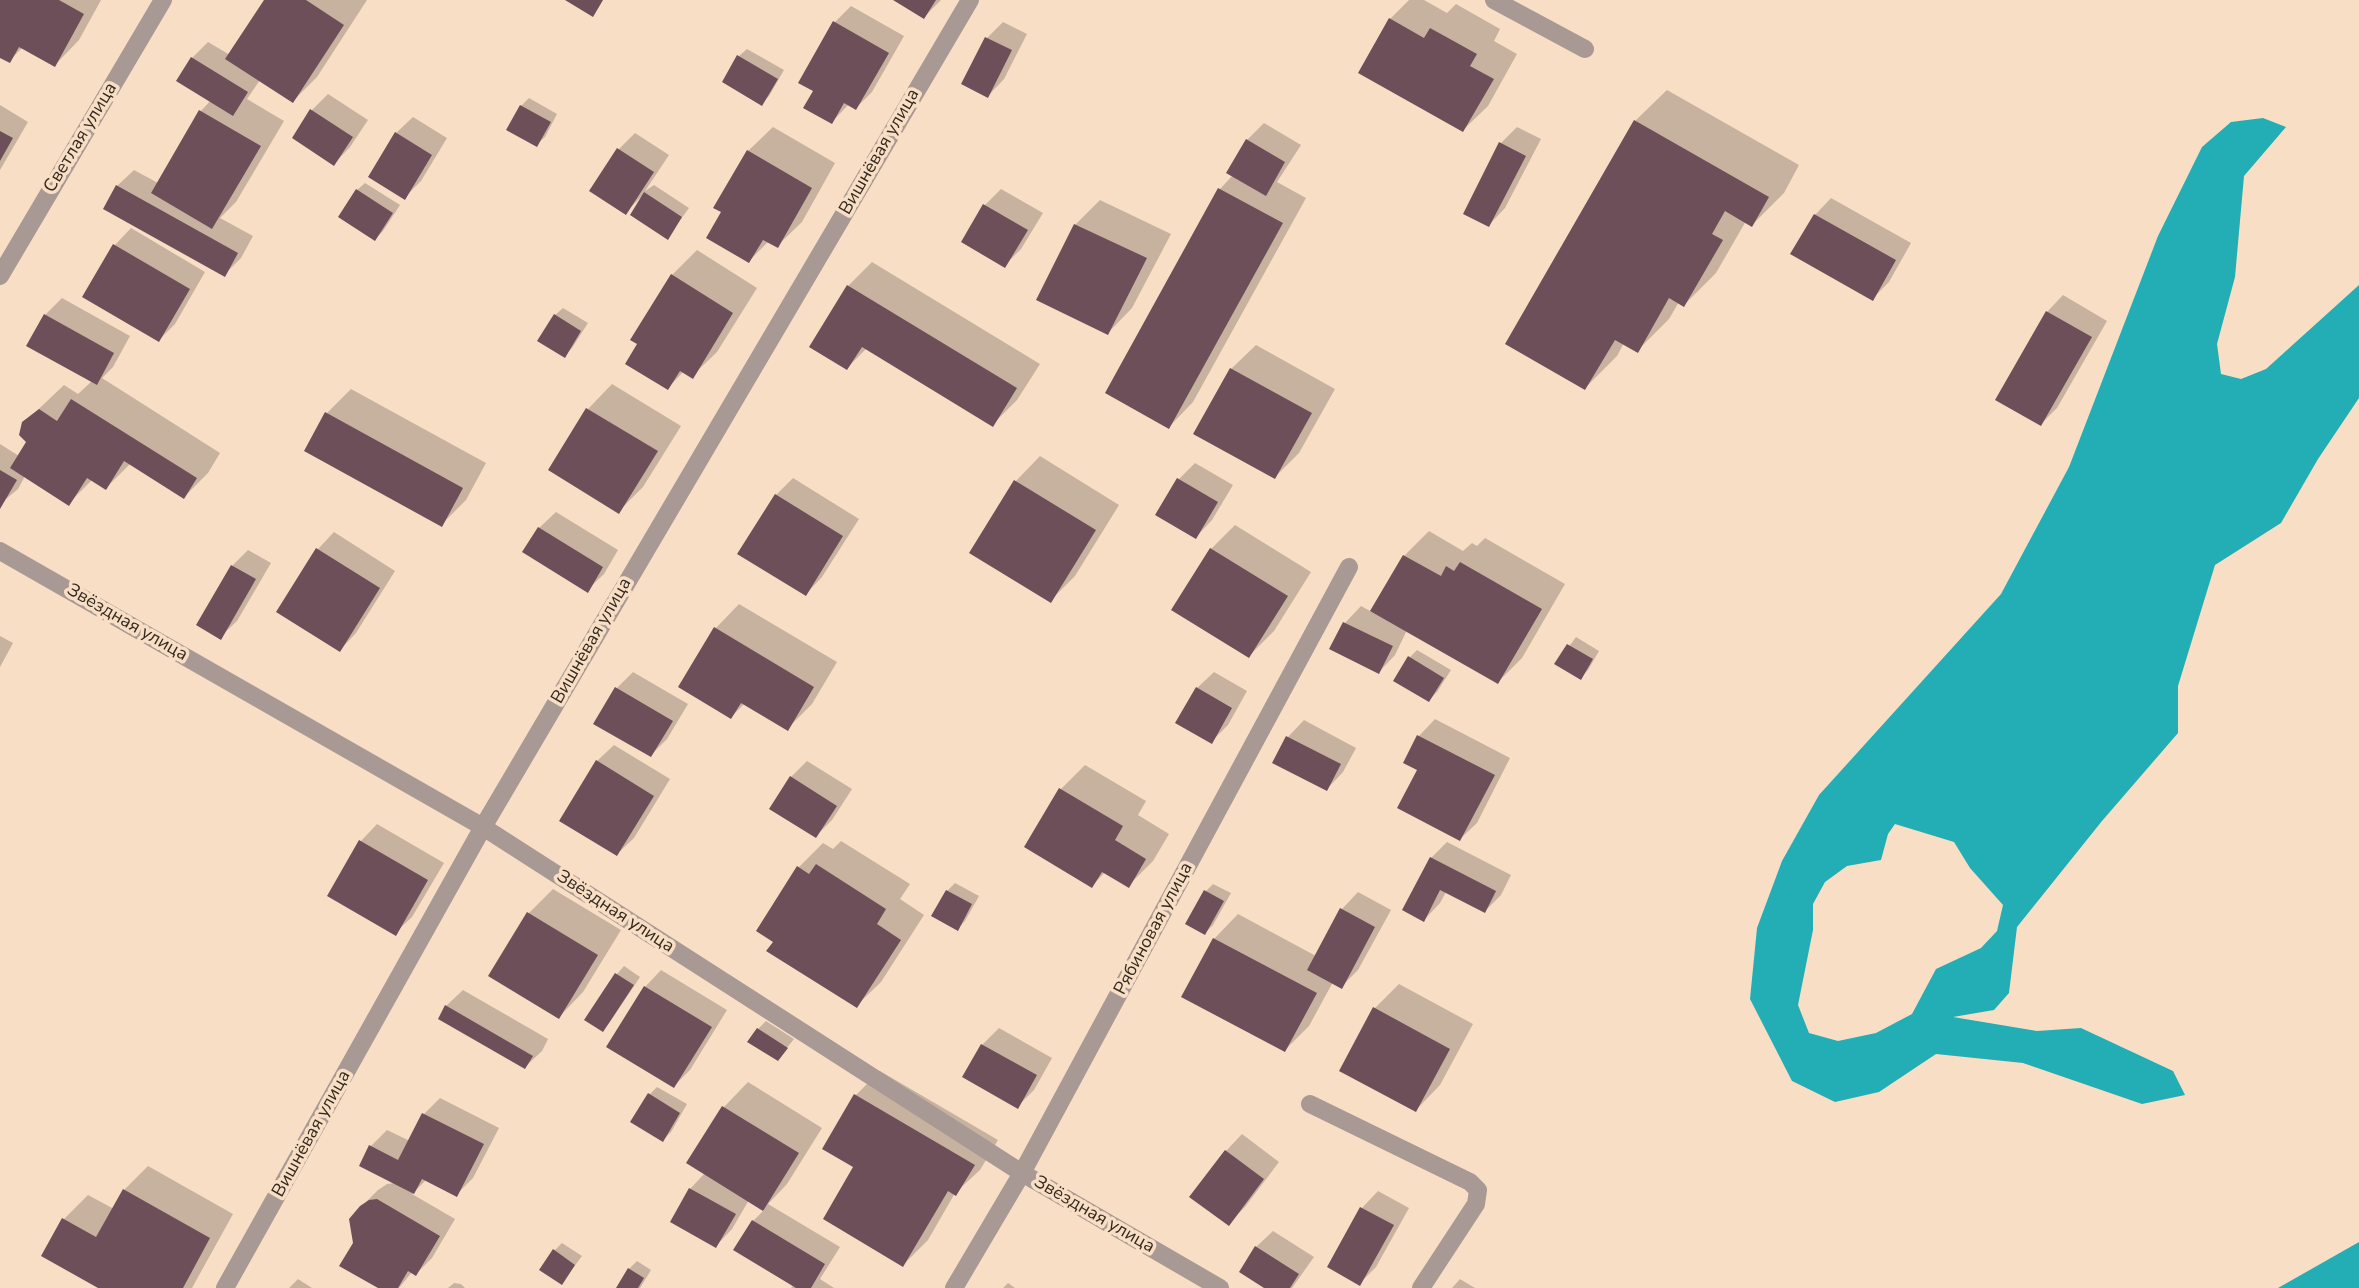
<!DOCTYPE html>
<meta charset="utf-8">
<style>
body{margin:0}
canvas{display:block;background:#f8dec5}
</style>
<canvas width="2359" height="1288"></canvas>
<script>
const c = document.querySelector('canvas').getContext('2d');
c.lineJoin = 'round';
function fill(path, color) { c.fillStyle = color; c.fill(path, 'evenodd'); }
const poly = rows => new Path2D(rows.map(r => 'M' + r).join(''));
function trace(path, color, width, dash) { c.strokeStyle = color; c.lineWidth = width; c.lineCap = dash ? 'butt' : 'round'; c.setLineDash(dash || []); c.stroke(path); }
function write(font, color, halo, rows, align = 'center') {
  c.font = font + ' "Nunito Sans",sans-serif'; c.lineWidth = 7; c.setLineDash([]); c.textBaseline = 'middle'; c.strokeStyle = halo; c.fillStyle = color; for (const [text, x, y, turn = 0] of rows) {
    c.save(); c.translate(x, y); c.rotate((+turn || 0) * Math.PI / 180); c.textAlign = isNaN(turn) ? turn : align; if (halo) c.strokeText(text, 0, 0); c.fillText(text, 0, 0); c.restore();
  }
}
fill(poly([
 [2263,118,2286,127,2244,176,2235,277,2217,344,2221,374,2241,379,2266,369,2359,285,2359,398,2318,459,2281,523,2215,565,2178,686,2178,733,2102,821,2017,927,2009,993,1994,1010,1953,1017,2037,1031,2081,1028,2173,1071,2185,1095,2142,1104,2023,1063,1936,1054,1879,1092,1835,1102,1792,1081,1750,999,1757,928,1782,861,1819,795,2001,594,2069,467,2158,236,2202,147,2231,122],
 [1895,824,1954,842,1970,868,2003,905,1997,931,1981,948,1936,969,1912,1014,1876,1033,1838,1041,1809,1033,1798,1005,1813,930,1813,904,1825,882,1847,866,1881,860,1888,834],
 [2359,1242,2359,1288,2278,1288]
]), '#22aeb4');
fill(poly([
 [0,0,101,0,79,40,55,65,23,47,9,61,0,56],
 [266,0,367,0,317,77,293,101,260,80,247,99,284,121,236,202,220,218,253,236,241,258,225,274,117,186,134,170,158,183,201,111,211,100,192,58,208,42,230,55],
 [896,0,941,0,924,17],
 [1409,0,1424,0,1447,13,1456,4,1500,29,1494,41,1517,54,1488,106,1463,130,1390,19],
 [851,6,904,36,872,92,856,108,849,104,832,122,815,90,801,82,835,22],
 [1003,22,1027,34,1004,79,988,96,987,38],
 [747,49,784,70,769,96,762,103,739,56],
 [1667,90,1799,165,1784,193,1752,225,1746,221,1716,273,1684,305,1679,302,1669,319,1637,351,1624,343,1617,356,1585,388,1635,121],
 [328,94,368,120,350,147,334,164,311,111],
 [529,98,557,114,545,137,537,144,521,106],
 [0,105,28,122,0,170],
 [413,117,447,138,421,181,405,197,396,133],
 [1264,123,1301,145,1277,182,1306,198,1193,402,1169,427,1107,392,1220,189,1233,175,1247,140],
 [773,127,835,163,802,222,777,246,769,241,749,261,723,212,748,151],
 [1517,127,1541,139,1505,208,1489,225,1501,143],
 [635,133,669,155,645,191,654,185,689,208,667,238,642,196,625,213,592,191,619,149],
 [365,183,400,205,383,231,375,239,357,190],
 [1001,189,1043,213,1021,249,1004,266,985,205],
 [1831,198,1911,243,1889,282,1872,299,1815,215],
 [1100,200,1171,234,1132,308,1108,333,1075,225],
 [131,228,205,272,175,324,159,340,85,296,115,245],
 [697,250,757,288,717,352,692,376,684,371,668,388,672,275],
 [872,262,1040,364,1017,400,993,424,867,348,847,368,848,286],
 [2063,295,2107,321,2057,408,2041,424,2047,312],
 [62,298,130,336,113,367,102,378,220,453,208,473,184,497,131,463,106,488,93,479,69,503,25,476,18,489,0,504,0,444,19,456,28,442,24,423,64,385,78,394,92,381,45,315],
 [563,308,588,323,572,348,564,356,555,315],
 [1256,345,1335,389,1299,453,1275,477,1231,369],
 [612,384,681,426,643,487,619,511,551,470,588,409],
 [351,389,486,463,466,500,442,524,327,413],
 [1040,456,1119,505,1075,576,1050,601,972,553,1016,481],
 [1195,463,1233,485,1212,520,1196,537,1179,479],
 [793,478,859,519,822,577,806,594,740,553,776,495],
 [556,512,618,550,604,574,587,590,539,528],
 [1235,525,1311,572,1274,631,1249,656,1211,549],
 [1429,531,1463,551,1472,543,1477,546,1485,538,1565,584,1522,658,1498,682,1407,630,1395,655,1379,672,1331,649,1345,623,1361,606,1372,612,1404,556],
 [334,532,395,571,356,633,340,650,279,611,318,549],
 [248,550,271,563,237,621,220,637,232,566],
 [739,604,837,662,812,704,787,729,745,703,731,717,715,629],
 [0,636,13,643,0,667],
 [1576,637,1599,651,1588,670,1580,678,1557,663],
 [1417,650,1451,670,1437,692,1429,700,1410,657],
 [633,672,688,704,667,739,651,755,617,688],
 [1214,672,1247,691,1228,725,1211,742,1197,688],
 [1435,719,1510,758,1477,823,1460,839,1419,770,1405,762,1419,736],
 [1304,720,1356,748,1343,772,1327,789,1275,762,1288,737],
 [614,745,670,779,634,838,617,854,597,761],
 [807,761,852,789,832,820,816,836,791,777],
 [1085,765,1146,801,1138,815,1169,834,1153,861,1128,886,1105,872,1092,886,1061,789],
 [377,824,444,863,412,917,395,933,329,895,361,841],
 [841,841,910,884,900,899,924,915,881,982,856,1006,758,930,799,867,823,843,833,849],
 [1447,842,1511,875,1501,895,1485,911,1446,892,1440,903,1424,920,1431,858],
 [955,883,979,896,965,921,957,929,947,891],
 [1213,884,1231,893,1213,925,1205,933,1206,891],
 [553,889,621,930,583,992,559,1017,529,913],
 [1358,892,1391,910,1358,970,1341,987,1333,982,1309,1026,1285,1050,1214,939,1238,914,1316,956,1342,909],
 [624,966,640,977,610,1022,603,1030,586,1020,617,974],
 [661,970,727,1010,690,1070,674,1086,608,1046,645,987],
 [1399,984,1473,1024,1440,1085,1416,1110,1374,1009],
 [463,990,548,1039,542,1051,525,1067,446,1006],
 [766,1021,794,1039,778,1059,758,1029],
 [999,1028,1052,1058,1034,1090,1017,1107,964,1077,982,1045],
 [880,1071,998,1140,980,1170,955,1193,928,1240,903,1265,856,1167,856,1095],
 [748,1082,822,1128,787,1184,768,1204,840,1247,820,1279,834,1288,791,1288,794,1285,753,1221,764,1210,749,1200,732,1229,716,1246,690,1189,705,1173,688,1163,724,1107],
 [657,1087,687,1104,671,1132,663,1140,650,1094],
 [440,1098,499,1128,473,1178,456,1195,426,1180,412,1194,455,1219,432,1258,416,1274,412,1272,399,1288,381,1288,355,1243,361,1207,378,1190,387,1184,395,1183,371,1146,387,1130,410,1141,424,1114],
 [1242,1134,1279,1162,1245,1207,1229,1223,1192,1196,1226,1151],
 [148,1166,233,1214,192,1288,102,1288,64,1219,88,1195,114,1209,124,1190],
 [1378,1191,1409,1208,1376,1267,1359,1284,1329,1267,1362,1208],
 [1273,1231,1314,1257,1292,1288,1267,1288,1256,1247],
 [562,1243,582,1256,562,1283,554,1251],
 [637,1261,651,1270,640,1288,618,1288,629,1269],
 [298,1279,312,1288,289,1288],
 [1460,1279,1475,1288,1452,1288],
 [454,1283,461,1284,465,1288,448,1288],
 [1008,1283,1015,1288,1003,1288]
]), '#0003');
fill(poly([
 [0,0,59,0,84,14,55,67,19,47,10,63,0,58],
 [264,0,306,0,344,25,293,103,225,59],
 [565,0,603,0,593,17],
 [893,0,936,0,924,19],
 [1389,18,1424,38,1430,28,1477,54,1470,66,1494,79,1463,132,1358,73],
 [833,21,889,53,856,110,844,103,832,124,803,108,813,91,798,83],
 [985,37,1012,50,988,98,961,84],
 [737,55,778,79,762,106,722,82],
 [191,57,248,92,233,116,176,81],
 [520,105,551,122,537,147,506,130],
 [310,109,353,137,334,166,292,138],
 [199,110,261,146,212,229,151,193],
 [1634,120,1769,197,1752,227,1725,211,1712,234,1723,240,1684,307,1669,298,1638,353,1615,340,1585,390,1505,344],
 [0,131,13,138,0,161],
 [395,132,432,155,405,200,368,177],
 [1246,139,1285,162,1266,196,1226,173],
 [1499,142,1526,156,1489,227,1463,214],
 [617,148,654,172,626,215,589,191],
 [747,150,812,188,778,248,763,240,749,263,706,238,721,212,713,208],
 [116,185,238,253,225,277,103,209],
 [1218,188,1283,223,1169,429,1105,393],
 [356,189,393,213,375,241,338,217],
 [644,192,682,217,668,240,630,215],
 [983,204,1028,230,1005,268,961,242],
 [1814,214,1896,260,1873,301,1790,254],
 [1074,224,1147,258,1108,335,1036,300],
 [113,244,190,289,159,342,82,297],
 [671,274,733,313,693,379,680,371,668,390,625,364,637,344,630,340],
 [847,285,1017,388,993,427,862,347,847,370,809,347],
 [2046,311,2092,337,2041,426,1995,400],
 [44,314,114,353,97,385,26,346],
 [554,314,581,331,565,358,537,341],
 [1230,368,1312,413,1275,479,1193,434],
 [71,399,197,478,184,499,124,461,106,490,87,478,69,506,10,468,26,442,19,435,22,422,39,409,57,421],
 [586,408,658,451,619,514,548,470],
 [325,412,463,488,442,527,304,451],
 [0,470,17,480,0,509],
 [1177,478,1218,502,1196,539,1155,515],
 [1014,480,1096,530,1051,603,969,553],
 [775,494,843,536,806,596,737,554],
 [538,527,603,567,588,593,522,552],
 [316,548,380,588,340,652,276,612],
 [1210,548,1288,596,1249,658,1171,610],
 [1403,555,1441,576,1446,566,1454,571,1460,562,1542,609,1498,684,1370,611],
 [231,565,256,579,221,640,196,625],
 [1343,622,1393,646,1379,674,1329,649],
 [714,627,814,687,788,731,741,703,731,719,678,687],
 [1567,644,1593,659,1581,680,1554,664],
 [1408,656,1444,678,1429,702,1393,681],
 [615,687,673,721,651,757,593,724],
 [1196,687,1232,708,1212,744,1175,723],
 [1417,735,1495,775,1460,841,1397,808,1417,770,1403,763],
 [1286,736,1341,764,1327,791,1272,763],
 [596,760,654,796,617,856,559,821],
 [790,776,837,806,816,838,769,809],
 [1059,788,1123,826,1115,840,1146,859,1129,888,1102,872,1092,888,1024,847],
 [359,840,428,880,396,936,327,896],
 [1430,857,1496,891,1485,913,1440,890,1424,922,1402,910],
 [816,864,886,909,877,924,901,940,857,1008,766,951,773,942,756,931,797,866,809,874],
 [946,890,972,904,958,931,931,916],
 [1204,890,1224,901,1205,935,1185,924],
 [1340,908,1375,927,1342,989,1307,970],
 [527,912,598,955,559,1019,488,976],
 [1213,938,1317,993,1285,1052,1181,997],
 [615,973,634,985,603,1032,584,1020],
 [644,986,712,1027,674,1088,606,1047],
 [445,1005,533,1056,525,1069,438,1019],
 [1373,1007,1450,1049,1416,1112,1339,1071],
 [757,1028,788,1048,778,1061,747,1042],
 [981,1044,1037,1075,1018,1109,962,1077],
 [648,1093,680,1113,663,1142,630,1122],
 [854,1094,975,1165,956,1196,948,1191,903,1267,823,1219,853,1167,822,1149],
 [722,1106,799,1153,763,1211,686,1163],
 [422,1113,484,1144,457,1197,422,1179,414,1194,359,1166,369,1145,398,1160],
 [1225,1150,1264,1179,1229,1226,1189,1197],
 [689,1188,736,1214,716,1248,670,1222],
 [123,1189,210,1238,183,1288,98,1288,41,1256,62,1218,96,1237],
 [377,1199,440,1236,416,1276,408,1271,398,1288,378,1288,339,1266,353,1243,349,1219,360,1206,369,1200],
 [1360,1207,1394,1225,1360,1286,1327,1267],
 [752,1220,825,1264,811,1288,796,1288,733,1250],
 [1255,1246,1299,1274,1290,1288,1264,1288,1239,1272],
 [553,1249,575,1265,562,1285,539,1270],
 [628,1268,644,1278,638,1288,616,1288]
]), '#6d4f5a');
trace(poly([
 [1494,0,1585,49],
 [0,276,163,0],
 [0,551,483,827,1022,1173,1220,1288],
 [1310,1104,1470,1182,1478,1190,1476,1204,1421,1288],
 [225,1288,483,827,970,0],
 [954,1288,1022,1173,1349,567]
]), '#a89994', 18);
write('18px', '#32291f', '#f8dec5', [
 ["Светлая улица",81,138,-59],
 ["Вишнёвая улица",880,152,-60],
 ["Звёздная улица",127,623,30],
 ["Вишнёвая улица",592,641,-60],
 ["Звёздная улица",615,912,33],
 ["Рябиновая улица",1154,929,-62],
 ["Вишнёвая улица",312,1134,-61],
 ["Звёздная улица",1094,1215,30]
]);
</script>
